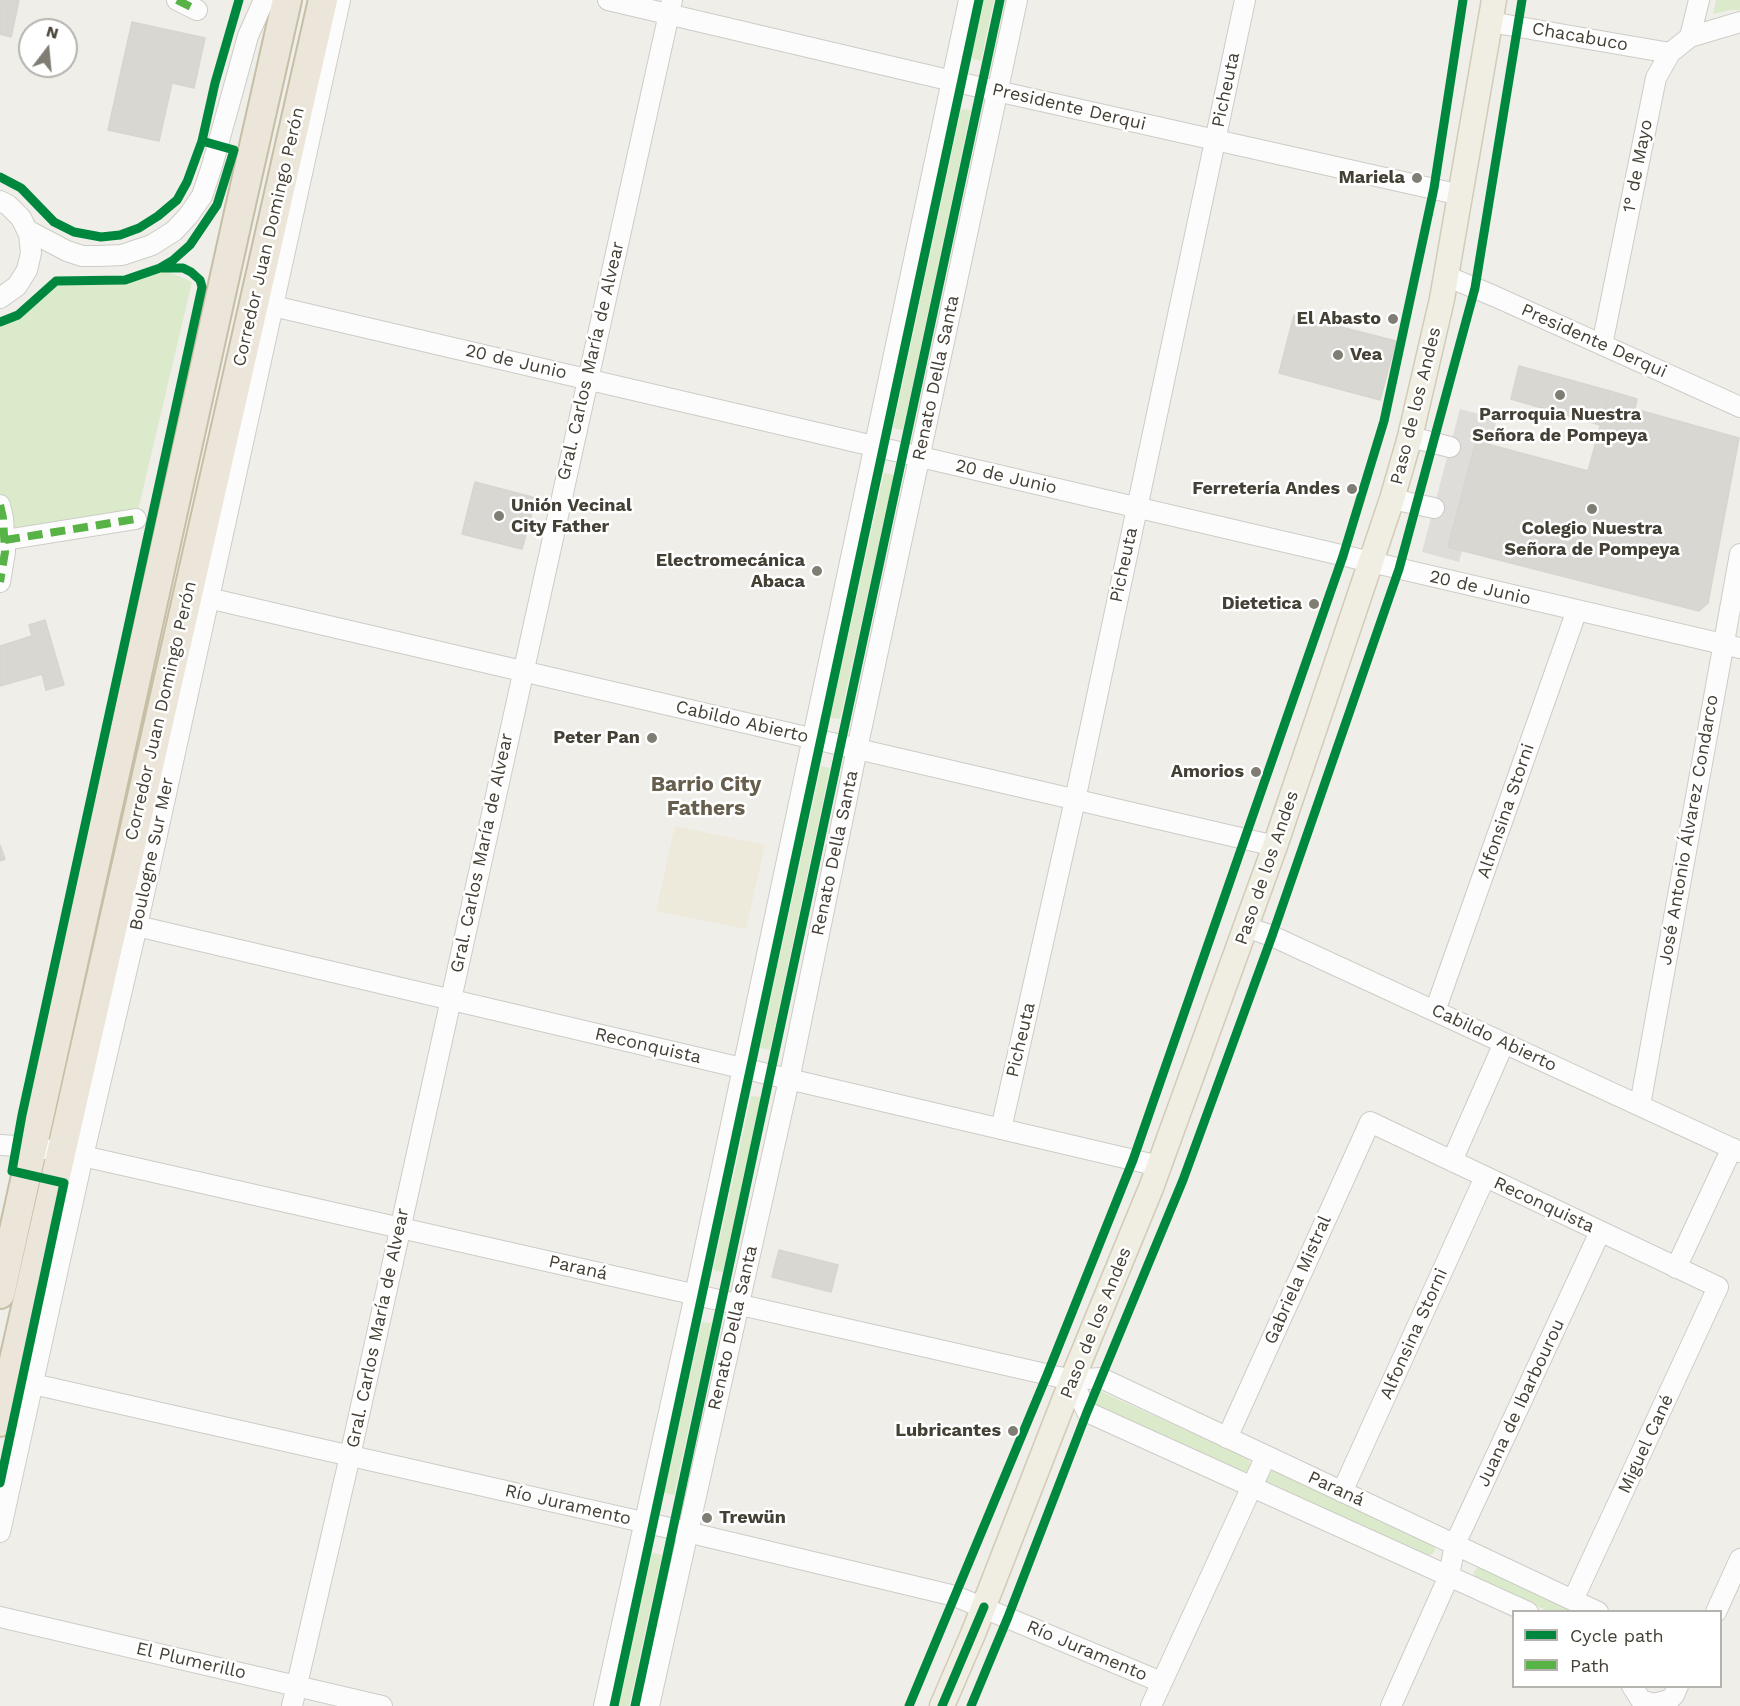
<!DOCTYPE html>
<meta charset="utf-8">
<style>
body{margin:0}
#map{position:relative;width:1740px;height:1706px;overflow:hidden;background:#efeee9;font-family:"Work Sans",sans-serif}
canvas{display:block}
.legend{position:absolute;left:1512px;top:1610px;width:210px;height:78px;box-sizing:border-box;background:#fff;border:2px solid #b5b3ae;margin:0;padding:8px 10px;list-style:none;font-size:18px;color:#454035}
.legend li{display:flex;align-items:center;gap:12px;height:30px}
.legend b{width:30px;border:2px solid #b5b3ae}
.north{position:absolute;left:18px;top:18px;width:60px;height:60px;box-sizing:border-box;background:#fff;border:2px solid #b5b3ae;border-radius:50%;rotate:16deg;font-size:16px;font-weight:700;line-height:24px;text-align:center;color:#454035}
.north::after{content:'';display:block;margin:auto;width:21px;height:27px;background:#807d74;clip-path:polygon(50% 0,100% 100%,50% 72%,0 100%)}
</style>
<div id="map">
<canvas width="1740" height="1706"></canvas>
<ul class="legend">
<li><b style="height:8px;background:#00873e"></b>Cycle path</li>
<li><b style="height:8px;background:#57b346"></b>Path</li>
</ul>
<div class="north">N</div>
</div>
<script>
const c = document.querySelector('canvas').getContext('2d');
c.lineJoin = 'round';
function fill(path, color) { c.fillStyle = color; c.fill(path, 'evenodd'); }
const poly = rows => new Path2D(rows.map(r => 'M' + r).join(''));
function trace(path, color, width, dash) { c.strokeStyle = color; c.lineWidth = width; c.lineCap = dash ? 'butt' : 'round'; c.setLineDash(dash || []); c.stroke(path); }
function write(font, color, halo, rows, align = 'center') {
  c.font = font + ' "Work Sans",sans-serif'; c.lineWidth = 5; c.setLineDash([]); c.textBaseline = 'middle'; c.strokeStyle = halo; c.fillStyle = color; for (const [text, x, y, turn = 0] of rows) {
    c.save(); c.translate(x, y); c.rotate((+turn || 0) * Math.PI / 180); c.textAlign = isNaN(turn) ? turn : align; if (halo) c.strokeText(text, 0, 0); c.fillText(text, 0, 0); c.restore();
  }
}
fill(poly([
 [675,826,765,845,746,929,656,911]
]), '#edeadb');
fill(poly([
 [984,0,994,0,981,61,971,58],
 [1716,0,1740,0,1740,10,1730,10,1713,14],
 [961,109,971,110,903,430,893,428],
 [160,268,192,282,136,519,5,540,0,505,0,322,18,315,56,281,125,280],
 [884,473,894,475,840,719,830,718],
 [821,766,830,768,770,1050,760,1048],
 [751,1096,761,1097,723,1272,713,1270],
 [702,1322,712,1323,674,1495,664,1493],
 [1097,1390,1248,1458,1251,1466,1249,1471,1242,1472,1094,1406,1091,1399],
 [1270,1471,1276,1471,1434,1544,1435,1551,1428,1557,1269,1484,1265,1480,1266,1473],
 [652,1553,662,1555,629,1706,619,1706],
 [1482,1566,1579,1611,1548,1611,1478,1580,1475,1577,1474,1572,1477,1568]
]), '#daeaca');
fill(poly([
 [1460,409,1497,419,1459,562,1422,552]
]), '#deddd9');
const building = poly([
 [0,0,19,0,11,37,0,34,0,0],
 [132,22,205,38,194,88,172,83,159,141,108,130,132,22],
 [1294,315,1396,341,1380,400,1279,373,1294,315],
 [1519,366,1610,391,1600,425,1511,399,1519,366],
 [1610,391,1637,399,1635,409,1739,438,1708,603,1699,611,1448,547,1476,441,1588,471,1610,391],
 [475,482,536,498,522,549,462,534,475,482],
 [45,620,64,685,46,690,42,674,0,686,0,646,32,636,29,625,45,620],
 [0,845,5,859,0,861,0,845],
 [779,1250,838,1265,831,1292,772,1277,779,1250]
]);
fill(building, '#d9d7d2');
trace(building, '#d7d5cf', 1.5);
const minor = poly([
 [177,0,197,10],
 [608,0,961,83,1461,195],
 [1490,22,1670,53],
 [1690,37,1699,0],
 [0,201,8,205,21,218,29,234,31,253,27,270,17,286,0,298],
 [27,230,67,251,82,256,98,256,122,255,152,245,174,231,188,216,202,196,212,166,248,36,264,0],
 [1446,276,1494,296,1740,407],
 [273,306,1740,648],
 [1602,345,1656,78,1670,53,1690,37,1740,22],
 [1410,437,1450,447],
 [1392,499,1434,508],
 [0,505,3,518,5,552,0,582],
 [5,540,136,519],
 [208,598,1275,846],
 [137,926,1159,1166],
 [1246,927,1272,936,1740,1152],
 [1435,1011,1577,610],
 [1640,1105,1740,554],
 [1001,1129,1075,800,1245,0],
 [0,1145,33,1147,74,1154,1072,1380,1101,1378,1598,1612],
 [1452,1161,1504,1043],
 [1676,1268,1732,1148],
 [1072,1380,1087,1412,1528,1612],
 [33,1384,687,1532,955,1596,1161,1682],
 [1227,1438,1370,1122,1718,1287,1573,1600],
 [1342,1492,1485,1177],
 [0,1532,80,1169,137,926,340,0],
 [1716,1612,1740,1559],
 [0,1617,382,1706],
 [1632,1686,1641,1700,1654,1704,1669,1700,1674,1695,1678,1686],
 [292,1706,350,1456,672,0],
 [604,1706,695,1295,969,0],
 [649,1706,789,1080,857,749,1017,0],
 [1151,1706,1266,1456],
 [1391,1706,1449,1576,1455,1544,1600,1232]
]);
const major = poly([
 [942,1706,973,1634,1072,1380,1151,1188,1275,846,1392,499,1410,437,1442,299,1494,0]
]);
const highway = poly([
 [0,1294,236,226,287,0],
 [0,1422,323,0]
]);
trace(minor, '#cdccc7', 22);
trace(major, '#d1cbb7', 27);
trace(highway, '#c6bea5', 32);
trace(minor, '#fdfcfc', 20);
trace(major, '#f0eee3', 24);
trace(highway, '#ebe6d9', 28);
trace(poly([
 [177,0,197,10],
 [0,505,3,518,5,552,0,582],
 [5,540,136,519]
]), '#57b346', 8, [15, 8]);
trace(poly([
 [0,177,21,188,54,222,74,232,101,237,120,235,139,228,158,216,177,200,187,182,202,141,215,83,239,0],
 [0,322,18,315,56,281,125,280,160,268,172,261,190,245,217,205,234,150,202,141],
 [0,1483,64,1183,12,1171,22,1115,202,287,200,280,191,272,183,268,160,268],
 [614,1706,979,0],
 [635,1706,1000,0],
 [909,1706,1047,1375,1133,1160,1343,556,1384,421,1434,188,1463,0],
 [942,1706,984,1607],
 [971,1706,1008,1617,1087,1412,1183,1180,1272,936,1399,569,1475,288,1522,0]
]), '#00873e', 9);
for (const [x, y, r, color] of [
 [1417,178,6,"#807d74"],
 [1393,319,6,"#807d74"],
 [1338,355,6,"#807d74"],
 [1560,395,6,"#807d74"],
 [1352,489,6,"#807d74"],
 [1592,509,6,"#807d74"],
 [499,516,6,"#807d74"],
 [817,571,6,"#807d74"],
 [1314,604,6,"#807d74"],
 [652,738,6,"#807d74"],
 [1256,772,6,"#807d74"],
 [1013,1431,6,"#807d74"],
 [707,1518,6,"#807d74"]
]) { const dot = new Path2D(); dot.arc(x, y, r, 0, 2 * Math.PI); c.fillStyle = color; c.fill(dot); trace(dot, '#fff', 2); }
write('18px', '#454035', '#fff', [
 ["Chacabuco",1580,37,10],
 ["Picheuta",1226,90,-78],
 ["Presidente Derqui",1069,107,13],
 ["1° de Mayo",1638,166,-79],
 ["Corredor Juan Domingo Perón",269,237,-77],
 ["Presidente Derqui",1594,341,24],
 ["Gral. Carlos María de Alvear",591,361,-77],
 ["20 de Junio",516,362,13],
 ["Renato Della Santa",936,378,-78],
 ["Paso de los Andes",1416,406,-76],
 ["20 de Junio",1006,477,13],
 ["Picheuta",1124,565,-78],
 ["20 de Junio",1480,588,13],
 ["Corredor Juan Domingo Perón",161,711,-77],
 ["Cabildo Abierto",742,722,13],
 ["Alfonsina Storni",1506,811,-71],
 ["José Antonio Álvarez Condarco",1689,830,-80],
 ["Gral. Carlos María de Alvear",482,853,-78],
 ["Renato Della Santa",835,853,-78],
 ["Boulogne Sur Mer",152,854,-78],
 ["Paso de los Andes",1267,868,-71],
 ["Cabildo Abierto",1494,1038,25],
 ["Picheuta",1021,1040,-77],
 ["Reconquista",648,1046,13],
 ["Reconquista",1544,1205,25],
 ["Paraná",578,1268,13],
 ["Gabriela Mistral",1298,1280,-66],
 ["Paso de los Andes",1096,1323,-68],
 ["Gral. Carlos María de Alvear",378,1328,-78],
 ["Renato Della Santa",733,1328,-77],
 ["Alfonsina Storni",1414,1334,-66],
 ["Juana de Ibarbourou",1521,1403,-65],
 ["Miguel Cané",1646,1444,-65],
 ["Paraná",1336,1489,25],
 ["Río Juramento",568,1505,13],
 ["Río Juramento",1087,1651,23],
 ["El Plumerillo",191,1661,13]
]);
write('bold 18px', '#454035', '#fff', [
 ["Mariela",1405,178],
 ["El Abasto",1381,319],
 ["Vea",1350,355,"left"],
 ["Parroquia Nuestra",1560,415,"center"],
 ["Señora de Pompeya",1560,436,"center"],
 ["Ferretería Andes",1340,489],
 ["Unión Vecinal",511,506,"left"],
 ["City Father",511,527,"left"],
 ["Colegio Nuestra",1592,529,"center"],
 ["Señora de Pompeya",1592,550,"center"],
 ["Electromecánica",805,561],
 ["Abaca",805,582],
 ["Dietetica",1302,604],
 ["Peter Pan",640,738],
 ["Amorios",1244,772],
 ["Lubricantes",1001,1431],
 ["Trewün",719,1518,"left"]
], 'right');
write('bold 21px', '#675f4d', '#fff', [
 ["Barrio City",706,785],
 ["Fathers",706,809]
]);
</script>
